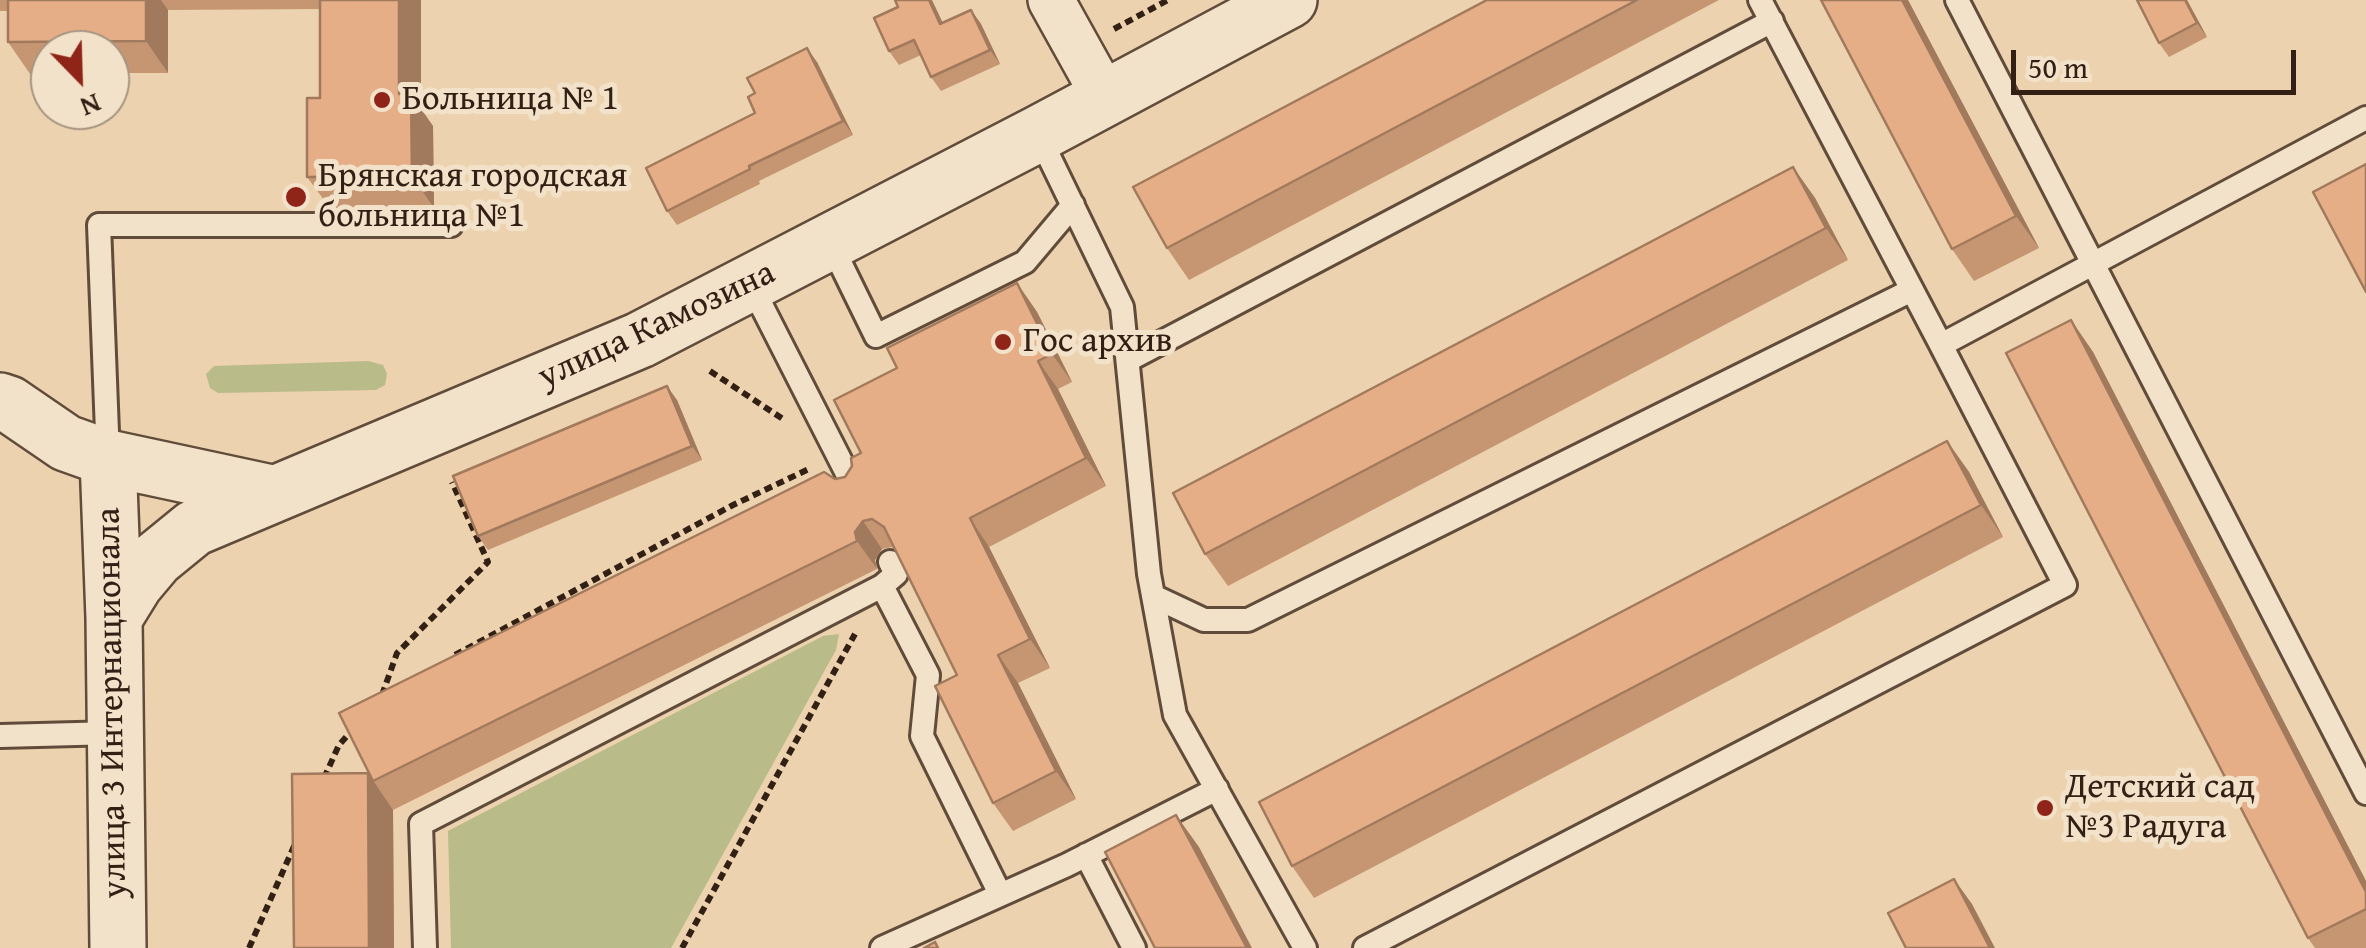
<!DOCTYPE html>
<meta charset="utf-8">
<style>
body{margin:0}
#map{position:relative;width:2366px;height:948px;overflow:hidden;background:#ecd2ae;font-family:"Gentium Book Plus",serif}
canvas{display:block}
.north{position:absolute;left:30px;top:30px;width:100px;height:100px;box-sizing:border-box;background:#f3e2ca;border:2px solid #a69482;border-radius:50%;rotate:157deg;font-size:28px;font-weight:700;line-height:40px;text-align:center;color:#332015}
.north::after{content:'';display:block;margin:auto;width:35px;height:45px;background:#8f2418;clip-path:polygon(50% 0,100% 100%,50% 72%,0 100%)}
.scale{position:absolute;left:2011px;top:50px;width:285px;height:45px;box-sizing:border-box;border:5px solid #332015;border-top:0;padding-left:12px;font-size:30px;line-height:35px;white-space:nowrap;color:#332015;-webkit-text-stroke:8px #f3e2ca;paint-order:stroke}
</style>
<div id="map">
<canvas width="2366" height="948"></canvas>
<div class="north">N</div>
<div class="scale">50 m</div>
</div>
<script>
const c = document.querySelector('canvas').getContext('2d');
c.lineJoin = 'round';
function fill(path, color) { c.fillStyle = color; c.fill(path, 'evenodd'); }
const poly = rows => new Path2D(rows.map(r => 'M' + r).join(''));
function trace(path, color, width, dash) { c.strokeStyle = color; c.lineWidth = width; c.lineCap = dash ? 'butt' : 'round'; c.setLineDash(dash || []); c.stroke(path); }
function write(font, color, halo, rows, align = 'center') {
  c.font = font + ' "Gentium Book Plus",serif'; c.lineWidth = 10; c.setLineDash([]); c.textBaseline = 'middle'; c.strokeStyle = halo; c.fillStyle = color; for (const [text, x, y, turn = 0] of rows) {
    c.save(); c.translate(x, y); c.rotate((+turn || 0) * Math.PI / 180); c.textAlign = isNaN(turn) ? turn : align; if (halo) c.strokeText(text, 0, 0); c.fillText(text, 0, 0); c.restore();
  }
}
fill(poly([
 [368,361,383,365,387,374,385,385,376,390,218,393,210,388,206,374,214,366],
 [839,634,836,650,671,948,451,948,448,831,823,636]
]), '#b9bb89');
const service = poly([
 [1760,0,1941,345,2366,118],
 [1957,0,2366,793],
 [1038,134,1122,307,1149,574,1175,715,1305,948],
 [830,242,876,336,1025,262,1073,205],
 [750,283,857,493],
 [1128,360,1772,21],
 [108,458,99,225,451,225],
 [882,586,896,574,890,562],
 [1153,596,1204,620,1248,620,1912,290],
 [0,736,115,733],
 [1086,855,1134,948],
 [425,948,421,824,882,586,928,675,922,736,1000,894],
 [882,948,1067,865,1217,789],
 [1365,948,2065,585,1941,345]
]);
const minor = poly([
 [1051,0,1106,99]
]);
const tertiary = poly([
 [0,401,9,404,66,443,108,458,271,493],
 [108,458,114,618,118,948],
 [114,618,135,584,156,559,194,528,640,340,1038,134,1289,0]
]);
trace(service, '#614c3b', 28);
trace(minor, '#614c3b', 50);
trace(tertiary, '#614c3b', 60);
trace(poly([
 [1114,29,1168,0],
 [710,371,786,421],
 [455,655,733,505,811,468],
 [382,695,397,653,488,562,452,482],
 [324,778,339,745,353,729],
 [249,948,295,844],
 [682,948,855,634]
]), '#332015', 6, [8, 5]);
trace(service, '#f3e2ca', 22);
trace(minor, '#f3e2ca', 45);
trace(tertiary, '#f3e2ca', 55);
fill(poly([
 [0,0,421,0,421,109,433,126,434,208,330,208,307,177,320,98,320,9,168,10,168,73,110,73,110,50,50,50,50,74,30,74,8,42,8,11,0,11],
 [1487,0,1719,0,1189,280,1167,248],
 [1821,0,1908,0,2039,248,1974,281,1952,249],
 [2137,0,2187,0,2207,37,2169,57,2159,43],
 [971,10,981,24,1000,64,941,91,931,77,921,55,899,65,889,51,943,23],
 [817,62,853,135,759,181,760,184,677,225,667,211,755,113],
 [1793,167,1815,198,1848,260,1228,586,1205,554],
 [1017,283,1037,312,1072,382,1058,389,1106,486,989,547,1050,668,1018,683,1076,799,1013,831,993,803,957,675,895,549,892,547,882,549,875,560,877,569,393,810,394,948,294,948,368,773,373,781,835,479,845,477,861,453,897,368],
 [2071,320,2093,352,2366,881,2366,948,2315,948,2308,938],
 [677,400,702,460,488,550,478,536],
 [1947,441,1969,472,2003,537,1314,898,1292,866]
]), '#c69673');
fill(poly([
 [146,0,161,0,168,10,168,73,146,41],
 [399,0,421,0,421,109,433,126,434,208,412,176,399,94],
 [929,0,932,0,950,38,940,24],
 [1902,0,1908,0,2039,248,2016,216],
 [2185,0,2187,0,2207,37,2197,23],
 [971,10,981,24,1000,64,990,50],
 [807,48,817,62,853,135,843,121],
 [1793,167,1815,198,1848,260,1826,228],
 [1017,283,1037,312,1072,382,1052,354],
 [2071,320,2093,352,2366,881,2366,892],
 [1038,361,1058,389,1106,486,1086,458],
 [667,386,677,400,702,460,692,446],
 [1947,441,1969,472,2003,537,1981,505],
 [970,518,989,547,1050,668,1030,639],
 [863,521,882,549,875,560,877,569,857,541,855,532],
 [998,655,1018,683,1076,799,1056,771],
 [368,773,393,810,394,948,369,948],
 [1176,815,1199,847,1252,948,1247,948],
 [1954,879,1972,904,1995,948,1990,948]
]), '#a17a5e');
const building = poly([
 [8,0,146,0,146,41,8,42,8,0],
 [320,0,399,0,399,94,411,94,412,176,307,177,307,98,320,98,320,0],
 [895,0,929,0,940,24,971,10,990,50,931,77,914,40,889,51,874,18,898,7,895,0],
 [1487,0,1637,0,1167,248,1133,187,1487,0],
 [1821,0,1902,0,2016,216,1952,249,1821,0],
 [2137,0,2185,0,2197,23,2159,43,2137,0],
 [807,48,843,121,749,166,750,169,667,211,646,168,755,113,748,97,755,93,747,78,807,48],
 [2366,164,2366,292,2313,192,2366,164],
 [1793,167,1826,228,1205,554,1173,493,1793,167],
 [1017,283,1052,354,1038,361,1086,458,970,518,1030,639,998,655,1056,771,993,803,935,686,957,675,884,527,872,519,863,521,855,532,857,541,373,781,339,713,824,472,835,479,845,477,852,466,851,458,861,453,834,400,897,368,887,348,1017,283],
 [2071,320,2366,892,2366,909,2308,938,2006,353,2071,320],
 [667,386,692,446,478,536,453,476,667,386],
 [1947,441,1981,505,1292,866,1259,802,1947,441],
 [368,773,369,948,294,948,292,774,368,773],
 [1176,815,1247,948,1155,948,1105,852,1176,815],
 [1954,879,1990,948,1906,948,1888,913,1954,879],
 [935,942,938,948,924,948,935,942]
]);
fill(building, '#e6ae86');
trace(building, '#a17a5e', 2.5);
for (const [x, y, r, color] of [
 [382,100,10,"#8f2418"],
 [296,197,12,"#8f2418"],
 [1003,342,10,"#8f2418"],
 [2045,808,10,"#8f2418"]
]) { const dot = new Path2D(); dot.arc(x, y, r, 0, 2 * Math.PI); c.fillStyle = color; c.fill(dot); trace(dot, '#f3e2ca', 4); }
write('35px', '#332015', '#f3e2ca', [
 ["Больница № 1",402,100],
 ["Брянская городская",318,177],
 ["больница №1",318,217],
 ["Гос архив",1023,342],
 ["Детский сад",2065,788],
 ["№3 Радуга",2065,828]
], 'left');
write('35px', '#332015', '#f3e2ca', [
 ["улица Камозина",657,326,-25],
 ["улица 3 Интернационала",113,703,-91]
]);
</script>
